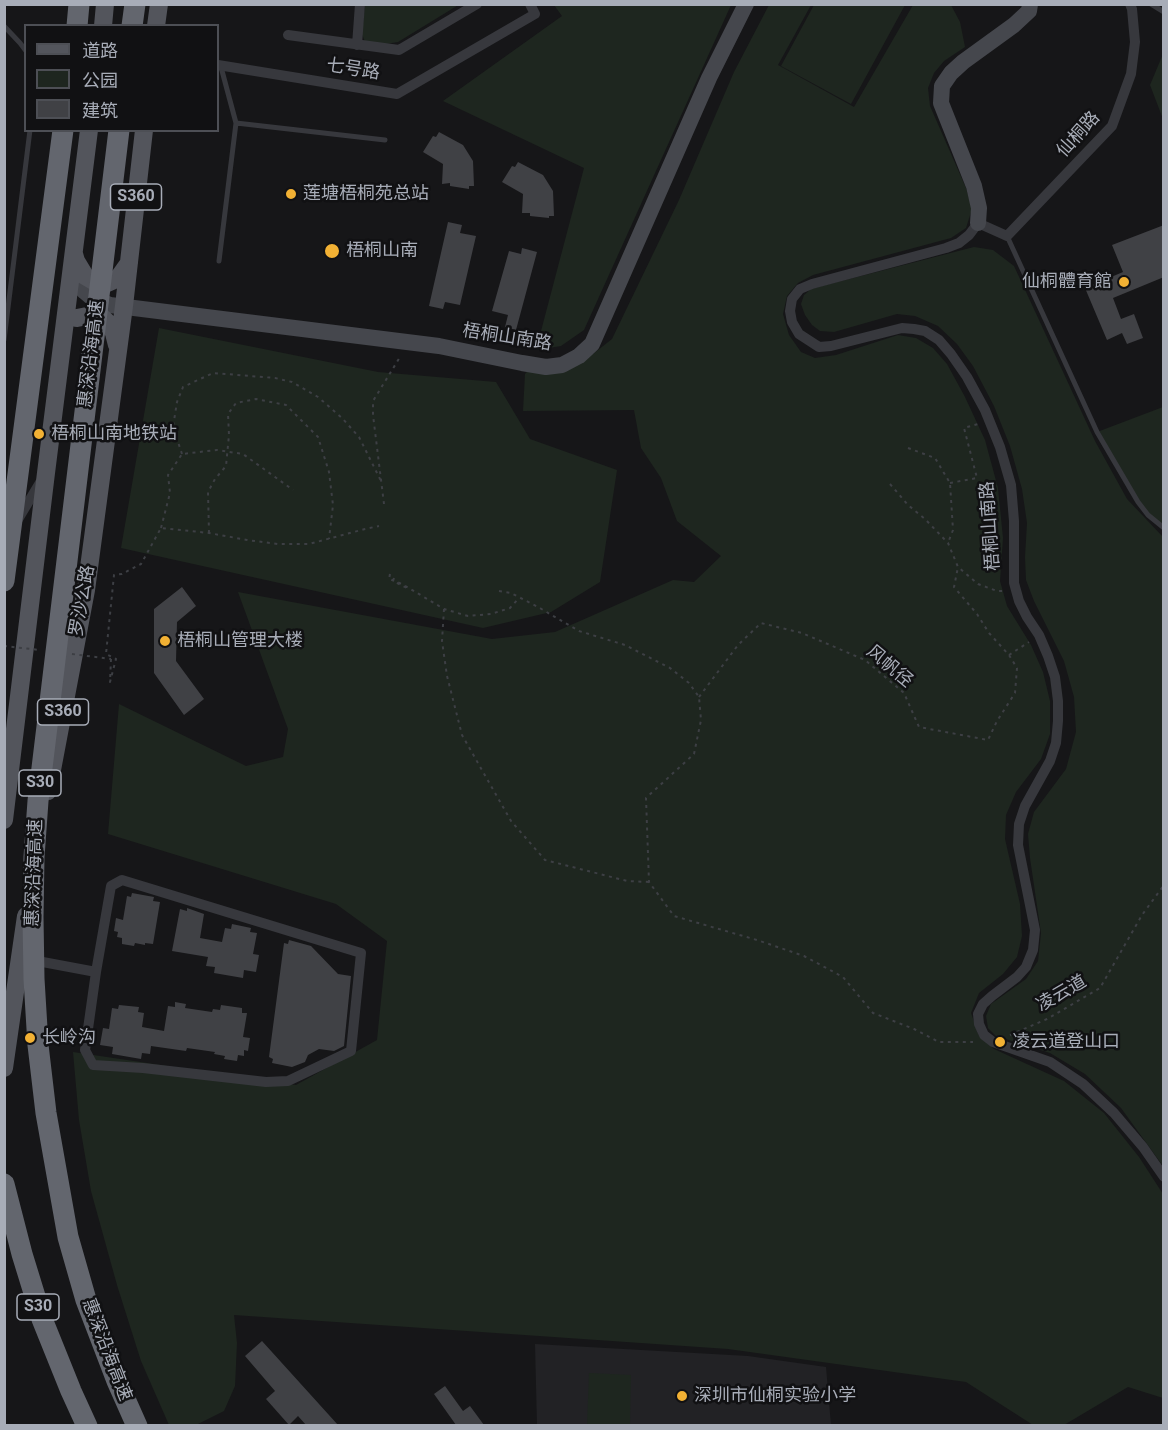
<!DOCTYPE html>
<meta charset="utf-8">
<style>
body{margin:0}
#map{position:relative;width:1168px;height:1430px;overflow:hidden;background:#161618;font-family:Roboto,"Noto Sans SC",sans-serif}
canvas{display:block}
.frame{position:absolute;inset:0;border:6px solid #a8adb8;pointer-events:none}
.legend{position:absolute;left:24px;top:24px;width:195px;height:108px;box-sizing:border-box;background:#111113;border:2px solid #4d4f55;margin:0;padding:8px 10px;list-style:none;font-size:18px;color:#a8adb8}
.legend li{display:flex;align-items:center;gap:12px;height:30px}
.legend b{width:30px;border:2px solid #4d4f55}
</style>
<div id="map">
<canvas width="1168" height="1430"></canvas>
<div class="frame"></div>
<ul class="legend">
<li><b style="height:8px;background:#53555c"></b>道路</li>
<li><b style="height:16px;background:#1e261f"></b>公园</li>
<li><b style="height:16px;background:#404145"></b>建筑</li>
</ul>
</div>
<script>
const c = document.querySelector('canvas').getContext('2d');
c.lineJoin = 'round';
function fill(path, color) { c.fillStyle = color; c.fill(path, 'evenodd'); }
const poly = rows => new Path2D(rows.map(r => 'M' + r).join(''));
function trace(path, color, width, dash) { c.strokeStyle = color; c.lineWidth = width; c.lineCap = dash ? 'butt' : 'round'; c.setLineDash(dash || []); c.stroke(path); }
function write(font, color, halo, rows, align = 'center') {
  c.font = font + ' Roboto,"Noto Sans SC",sans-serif'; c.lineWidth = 5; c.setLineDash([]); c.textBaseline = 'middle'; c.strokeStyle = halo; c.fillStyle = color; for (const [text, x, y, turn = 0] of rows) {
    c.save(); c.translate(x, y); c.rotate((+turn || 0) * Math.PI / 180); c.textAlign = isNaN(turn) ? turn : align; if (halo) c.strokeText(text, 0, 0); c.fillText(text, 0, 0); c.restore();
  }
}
fill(poly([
 [535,1344,748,1356,826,1367,831,1425,537,1425]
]), '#222225');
fill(poly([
 [460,4,398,42,380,45,365,42,362,34,365,5],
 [554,5,731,5,584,330,561,346,536,350,584,168,443,101,562,16],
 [769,5,811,5,778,65,854,107,913,5,951,5,960,22,965,47,944,61,934,73,928,88,930,106,966,188,972,209,966,228,951,238,813,275,798,283,787,296,783,314,789,335,801,352,815,358,836,355,898,335,916,338,933,348,947,364,965,397,985,440,998,488,1003,538,1000,581,1007,606,1031,645,1043,672,1050,701,1050,734,1041,759,1016,792,1006,815,1005,839,1020,904,1022,936,1017,957,1003,974,979,993,971,1013,979,1036,994,1049,1064,1081,1104,1113,1139,1157,1163,1194,1163,1398,1128,1387,1064,1425,1033,1425,966,1382,728,1349,234,1315,237,1343,235,1386,224,1411,196,1425,169,1425,141,1361,117,1285,91,1191,79,1120,73,1052,296,1085,377,1040,387,941,336,904,108,834,119,704,246,766,283,757,288,729,238,592,492,639,555,632,673,580,694,582,721,556,677,521,661,478,641,448,634,410,523,411,525,374,537,361,593,354,612,339,679,200,734,72],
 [814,5,905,5,851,104,781,66],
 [1163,54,1163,119,1150,85],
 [974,247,993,250,1014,266,1095,441,1127,499,1163,537,1163,1166,1121,1108,1085,1074,1050,1053,996,1036,988,1028,986,1016,991,1004,1026,979,1038,961,1041,933,1030,858,1028,834,1034,812,1066,769,1076,732,1074,697,1064,661,1034,601,1026,580,1025,557,1027,523,1022,489,1010,446,994,406,973,366,957,344,938,326,915,316,897,314,834,332,820,331,812,325,805,315,801,304,804,295,811,289,822,286],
 [159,328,378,372,496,382,530,439,617,470,600,582,551,612,483,628,121,548],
 [1163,407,1163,528,1148,515,1097,432],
 [589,1373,631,1375,630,1425,587,1425]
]), '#1e261f');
fill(poly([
 [439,132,463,145,473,161,474,186,469,186,469,189,450,186,450,183,442,184,443,164,423,152,433,136,436,137],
 [518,162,543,175,553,191,554,216,549,216,549,218,530,216,530,213,522,213,523,194,502,182,512,166,515,167],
 [448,222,462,225,460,233,476,236,460,305,445,302,443,309,429,306],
 [1164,225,1164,277,1113,298,1121,319,1134,314,1143,338,1127,344,1122,333,1107,340,1085,288,1123,272,1112,245],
 [522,248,537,252,516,330,505,327,508,315,492,311,509,251,521,254],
 [182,587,196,606,177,622,176,661,204,699,184,715,154,673,154,609],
 [132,893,154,897,153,901,160,902,153,944,145,943,145,945,135,943,134,946,122,944,122,938,117,937,118,932,114,931,116,918,123,920,127,896,131,897],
 [187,908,204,914,200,938,222,942,225,928,231,929,232,924,251,928,250,932,257,933,253,954,259,955,256,972,244,970,243,978,214,973,215,967,206,966,208,957,172,951,180,909,187,911],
 [289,940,311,946,338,974,351,976,344,1046,334,1051,319,1049,308,1055,305,1062,292,1067,272,1063,273,1059,269,1057,284,943,288,944],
 [175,1002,186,1004,185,1008,212,1012,213,1009,220,1010,221,1005,242,1008,242,1013,247,1013,243,1037,250,1038,248,1051,244,1050,244,1056,238,1055,237,1061,224,1059,225,1056,214,1054,215,1052,187,1048,186,1051,151,1046,150,1054,142,1053,141,1059,112,1054,113,1047,100,1045,103,1028,109,1029,112,1008,118,1009,119,1005,139,1007,138,1012,144,1013,142,1027,164,1031,168,1006,175,1007],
 [262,1341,338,1425,306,1425,298,1416,289,1425,266,1399,275,1391,245,1356],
 [445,1386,463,1411,470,1406,484,1425,456,1425,434,1394]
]), '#404145');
trace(poly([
 [908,448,935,458,950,483,953,530,948,543],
 [182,454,173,427,177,402,183,387,213,373,275,378,292,382,318,397,342,418,359,437,381,481],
 [950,483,977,478,964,428,978,424],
 [890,484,908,505,925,519,948,543,958,567,978,584,997,591,1004,591],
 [384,504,373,415,373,401,400,357],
 [161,528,170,493,168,475,182,454,217,450,243,454,293,490],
 [209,533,208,492,215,479,226,466,229,435,228,414,236,403,256,399,286,405,318,437,329,472,333,505,329,539],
 [390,574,389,579,402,584,444,609,468,616,491,614,510,608,519,598],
 [394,578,393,581,409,589],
 [499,591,511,593,538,607,579,631,625,645,670,668,689,683,699,697,701,720,694,754,646,798,649,882,674,916,757,940,804,956,843,977,873,1013,914,1029,939,1042,973,1042],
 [444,609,442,641,447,676,462,735,511,821,545,860,627,881,649,882],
 [1009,655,1029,642],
 [111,659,110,682,116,659,106,654,114,575,122,574,141,564,161,528,209,533,247,540,278,544,309,544,365,529,379,526],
 [699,697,738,645,761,623,802,633,865,660,904,693,919,727,988,740,997,721,1015,693,1017,668,1009,655,989,633,977,614,954,587,958,567],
 [1010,1035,1047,1019,1100,988,1142,915,1164,885]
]), '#3d3f44', 2, [3, 4.5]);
trace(poly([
 [1151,4,1164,12],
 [4,26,20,43,26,51],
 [236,123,385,140],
 [1007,236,1097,432,1138,502,1148,515,1164,528],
 [219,261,236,123,221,67],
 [4,340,30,130]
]), '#37383d', 5);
trace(poly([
 [1130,4,1132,9,1135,42,1131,74,1112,126,1007,236,978,223,969,235,959,243,946,248,812,284,800,289,792,299,790,311,792,322,799,334,819,347,831,346,902,328,914,329,925,331,939,340,951,354,967,377,985,410,1000,447,1011,485,1014,521,1014,583,1019,601,1027,617,1039,635,1048,656,1055,677,1058,701,1058,721,1056,743,1050,761,1025,806,1019,824,1018,845,1035,930,1033,950,1026,967,1017,977,992,996,983,1004,978,1014,979,1024,984,1035,993,1042,1050,1062,1083,1084,1114,1113,1143,1147,1164,1177],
 [288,35,399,50,477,4],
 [357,45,360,4],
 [218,65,397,94,535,14,530,4],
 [17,521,41,481],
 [32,960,96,972,85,1050,93,1065,143,1068,266,1082,288,1081,351,1051,361,953,122,880,111,886,96,972]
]), '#37383d', 10);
trace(poly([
 [978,223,979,208,974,186,941,103,942,86,951,73,963,62,1014,25,1029,11,1030,4],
 [72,268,79,286,85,292,92,298,110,305,439,346,522,363,546,367,562,365,579,356,592,344,709,78,746,4]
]), '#45474d', 16);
trace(poly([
 [103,26,105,4],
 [156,26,159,4],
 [74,254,76,261,85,276,97,283,105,284,112,281,119,277,129,263],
 [77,318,87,316,95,316,103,318,110,325,114,333,117,345],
 [48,791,86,590,124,306,144,130],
 [4,820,46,473,89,130],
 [4,1068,26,916]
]), '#53555c', 18);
trace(poly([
 [77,26,79,4],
 [132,26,135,4],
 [4,1184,22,1254,42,1319,71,1391,87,1426]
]), '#63666e', 21);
trace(poly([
 [4,646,40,650],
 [72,654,111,659]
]), '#3d3f44', 2, [3, 4.5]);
trace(poly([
 [119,130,38,801,34,857,33,917,34,979,38,1045,46,1113,68,1237,86,1300,117,1381,137,1426],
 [4,581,63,130]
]), '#63666e', 21);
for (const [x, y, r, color] of [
 [291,194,6,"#f2b134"],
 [332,251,8,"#f2b134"],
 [1124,282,6,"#f2b134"],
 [39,434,6,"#f2b134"],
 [165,641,6,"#f2b134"],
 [30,1038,6,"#f2b134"],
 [1000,1042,6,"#f2b134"],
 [682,1396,6,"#f2b134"]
]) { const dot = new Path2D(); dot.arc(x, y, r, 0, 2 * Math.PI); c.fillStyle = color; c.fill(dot); trace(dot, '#111113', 2); }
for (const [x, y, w] of [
 [136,197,51],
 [63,712,51],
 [40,783,42],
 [38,1307,42]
]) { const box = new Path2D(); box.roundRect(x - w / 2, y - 13, w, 26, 4.5); c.fillStyle = '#111113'; c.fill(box); trace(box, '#a8adb8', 1.5); }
write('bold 16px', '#a8adb8', null, [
 ["S360",136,197],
 ["S360",63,712],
 ["S30",40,783],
 ["S30",38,1307]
]);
write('18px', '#a8adb8', '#111113', [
 ["七号路",353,70,9],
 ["仙桐路",1079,135,-48],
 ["梧桐山南路",507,338,9],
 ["惠深沿海高速",92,354,-83],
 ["梧桐山南路",991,526,-94],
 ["罗沙公路",83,601,-80],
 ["风帆径",889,667,40],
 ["惠深沿海高速",35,873,-88],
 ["凌云道",1062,994,-30],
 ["惠深沿海高速",106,1350,69]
]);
write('18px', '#a8adb8', '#111113', [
 ["莲塘梧桐苑总站",303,194],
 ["梧桐山南",346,251],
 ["仙桐體育館",1112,282,"right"],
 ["梧桐山南地铁站",51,434],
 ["梧桐山管理大楼",177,641],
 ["长岭沟",42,1038],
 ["凌云道登山口",1012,1042],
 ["深圳市仙桐实验小学",694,1396]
], 'left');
</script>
